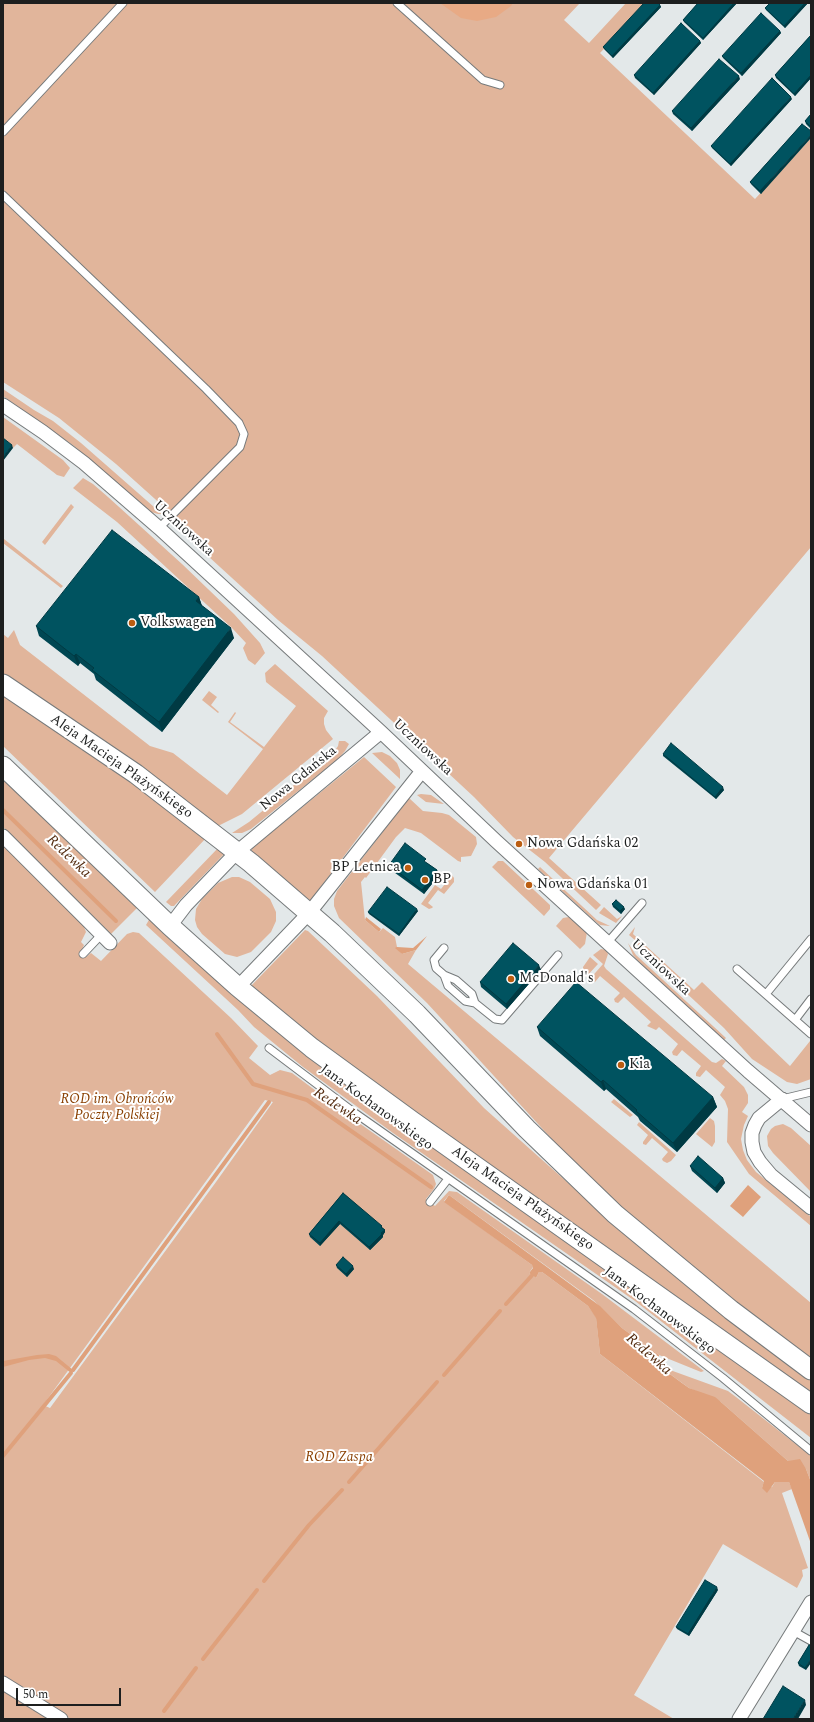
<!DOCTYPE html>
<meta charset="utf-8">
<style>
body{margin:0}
#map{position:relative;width:814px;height:1722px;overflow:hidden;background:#e3e8e9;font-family:Spectral,serif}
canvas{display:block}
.frame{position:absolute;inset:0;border:4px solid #1d1f1f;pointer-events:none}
.scale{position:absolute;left:16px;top:1688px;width:105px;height:18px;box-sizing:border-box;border:2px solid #1d1f1f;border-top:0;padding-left:5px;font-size:12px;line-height:14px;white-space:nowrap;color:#1d1f1f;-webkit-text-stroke:3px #fff;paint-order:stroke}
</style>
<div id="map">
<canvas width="814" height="1722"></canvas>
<div class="frame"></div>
<div class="scale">50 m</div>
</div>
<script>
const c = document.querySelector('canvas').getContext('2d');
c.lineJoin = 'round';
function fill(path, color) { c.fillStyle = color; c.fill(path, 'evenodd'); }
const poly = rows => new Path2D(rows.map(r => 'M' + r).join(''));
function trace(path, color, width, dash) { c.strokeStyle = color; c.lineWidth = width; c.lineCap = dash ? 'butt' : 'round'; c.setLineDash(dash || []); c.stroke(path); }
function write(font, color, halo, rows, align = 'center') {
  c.font = font + ' Spectral,serif'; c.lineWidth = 4; c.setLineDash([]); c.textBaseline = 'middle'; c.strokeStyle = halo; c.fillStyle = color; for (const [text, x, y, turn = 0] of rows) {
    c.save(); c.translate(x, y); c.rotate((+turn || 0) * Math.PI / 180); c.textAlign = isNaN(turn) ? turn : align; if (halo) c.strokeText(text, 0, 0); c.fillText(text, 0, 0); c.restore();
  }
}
fill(poly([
 [3,3,580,3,564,20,589,43,626,3,647,3,600,53,755,199,811,138,811,547,549,858,601,905,596,910,545,862,513,837,474,797,322,656,278,620,197,546,184,532,184,525,116,464,59,418,3,382],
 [3,389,34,410,53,421,81,443,162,514,158,514,151,512,74,446,3,396],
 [3,417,63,460,70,468,64,477,57,475,17,444,13,448,3,440],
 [83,478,93,484,108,497,182,564,234,614,260,643,265,653,255,665,248,660,243,648,246,643,232,628,117,522,73,488],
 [71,504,74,507,45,545,42,542],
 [4,539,63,586,61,588,3,543],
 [14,630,20,645,150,746,173,753,227,795,263,749,228,722,235,712,236,713,230,722,264,747,296,706,266,682,265,673,275,664,328,711,324,718,324,724,326,730,333,739,242,814,218,826,3,675,3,634,8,638],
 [209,691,217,697,211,705,219,712,218,713,202,700],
 [3,694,87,750,207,837,155,892,3,746],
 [339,741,345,741,349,744,345,751,338,759,251,829,242,833,232,833,249,822,334,752,338,746],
 [382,752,390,756,397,763,400,770,400,779,372,753],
 [364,757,396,787,311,900,308,900,252,852,252,848],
 [3,777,138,907,111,934,3,827],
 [421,794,431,795,444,804,426,802,417,795],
 [409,798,423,811,442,813,449,815,476,837,477,844,471,856,461,857,461,862,458,861,421,833,405,828,396,837,366,878,365,877,361,882,365,920,379,932,383,928,395,937,397,947,402,954,416,950,408,964,811,1303,811,1360,772,1332,651,1235,572,1161,427,1003,339,918,334,906,334,899,337,891],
 [3,844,82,922,86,932,81,942,84,945,81,952,86,957,91,953,101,961,127,934,133,932,139,933,231,1018,258,1046,249,1058,270,1075,280,1070,292,1073,359,1123,433,1175,436,1184,434,1189,426,1199,430,1202,435,1206,449,1191,457,1192,602,1294,704,1371,701,1372,659,1355,622,1328,593,1300,449,1195,444,1201,532,1265,533,1267,529,1273,536,1278,539,1272,542,1272,588,1306,596,1317,600,1354,764,1482,762,1488,772,1487,775,1482,789,1482,792,1489,782,1493,808,1568,802,1570,803,1576,797,1588,723,1544,634,1695,674,1719,71,1719,7,1682,3,1675],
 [265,1100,273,1102,216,1182,50,1408,43,1405],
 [219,847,225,853,174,906,171,906,166,902],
 [498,861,503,861,550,905,550,909,544,916,492,867],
 [540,867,597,920,610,926,600,925,596,922,538,869],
 [452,875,454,878,454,882,444,894,438,890,428,903,433,907,432,908,429,909,421,904,435,885,441,889],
 [232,877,239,877,250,882,270,899,276,912,276,921,271,932,251,952,237,957,225,954,202,934,197,927,195,920,196,909,202,899,218,883],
 [604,907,617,919,622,916,616,923,599,913],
 [569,917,587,932,585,944,580,949,556,926,563,918],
 [150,918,811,1413,811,1438,635,1301,393,1133,303,1067,254,1027,238,1010,146,925],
 [635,927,633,934,694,990,702,982,790,1066,810,1041,811,1079,797,1084,787,1082,752,1059,724,1028,640,950,636,941,629,935],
 [305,930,308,931,377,996,484,1108,549,1166,602,1213,769,1349,811,1380,811,1394,364,1077,250,987],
 [628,943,636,955,726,1038,724,1040,638,961,633,955],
 [601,949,606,950,608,954,604,966,606,969,712,1062,716,1063,722,1059,726,1061,722,1066,744,1087,748,1095,748,1103,742,1112,748,1116,744,1125,741,1139,743,1150,747,1160,756,1172,811,1217,811,1226,749,1174,727,1142,728,1109,725,1101,720,1095,725,1087,706,1070,700,1077,696,1076,696,1073,701,1066,682,1050,677,1056,673,1055,672,1052,678,1044,659,1027,656,1030,647,1026,651,1022,624,997,618,1003,615,1002,614,999,620,993,600,976,595,982,589,980,603,964,593,955],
 [590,957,598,964,586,977,583,973,583,967],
 [614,1099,633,1115,630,1117,611,1102],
 [710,1118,714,1121,715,1126,715,1142,712,1147,696,1134],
 [639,1122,676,1155,671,1161,667,1163,663,1161,662,1159,668,1152,652,1138,646,1145,643,1144,643,1142,648,1135,637,1125],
 [783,1124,791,1128,811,1146,811,1192,773,1153,768,1146,767,1136,771,1129,775,1126],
 [659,1366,728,1391,736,1397,811,1456,811,1482,806,1469,788,1461,721,1402,689,1388],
 [3,1690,50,1719,3,1719]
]), '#e1b59b');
fill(poly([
 [440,3,513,3,511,6,496,17,477,21,461,18]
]), '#e8aa85');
fill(poly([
 [366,917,381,929,379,932,365,920],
 [427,936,416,950,402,954,395,948,397,947,413,948],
 [748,1185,761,1197,743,1217,730,1206],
 [449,1195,600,1306,622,1328,659,1355,659,1366,682,1383,689,1388,715,1397,721,1402,788,1461,800,1459,806,1469,811,1482,811,1544,789,1482,775,1482,767,1493,762,1488,764,1481,600,1354,596,1318,588,1306,542,1272,539,1272,536,1278,529,1273,533,1268,532,1265,444,1202],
 [49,1354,56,1356,73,1370,71,1373,56,1361,45,1358,29,1360,3,1367,3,1361,37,1355]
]), '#dfa17c');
trace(poly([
 [3,810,116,921],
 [217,1034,253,1084,307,1100,431,1187],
 [506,1304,535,1272],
 [73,1370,269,1102],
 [444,1375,500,1311],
 [3,1456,71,1373],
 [349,1482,437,1382],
 [264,1581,309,1525,342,1490],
 [203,1659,257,1590],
 [164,1711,196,1668]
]), '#dfa17c', 4);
const service = poly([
 [397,3,483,80,500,85],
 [3,132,123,3],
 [3,195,206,389,239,423,244,434,240,447,159,528],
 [608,942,642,903],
 [444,948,434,960,436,968,444,975,456,980,472,994,475,1003],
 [83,954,102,934],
 [737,969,811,1034],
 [444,975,448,986,465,1001,475,1003,495,1019,502,1020,558,955],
 [766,994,811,939],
 [795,1020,811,999],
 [269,1048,355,1113,634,1309,723,1378,811,1451],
 [782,1099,811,1092],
 [430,1202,448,1179],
 [793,1631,811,1641]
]);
const minor = poly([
 [3,405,43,432,84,463,159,528,381,732,496,841,748,1071,811,1125],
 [3,836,110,943],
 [170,926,186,905,237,852,381,732],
 [238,987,309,913,422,771],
 [782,1099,759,1118,755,1125,752,1133,752,1142,754,1152,760,1162,771,1175,811,1208],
 [3,1683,61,1719],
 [739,1719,811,1602]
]);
const secondary = poly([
 [3,684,136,774,251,863,332,933,417,1014,527,1129,615,1214,731,1310,811,1370],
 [3,766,170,926,238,987,312,1048,412,1121,811,1404]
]);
trace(service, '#767a7b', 9);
trace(minor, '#767a7b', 15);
trace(secondary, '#767a7b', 21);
trace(service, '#fff', 7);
trace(minor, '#fff', 13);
trace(secondary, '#fff', 19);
fill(poly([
 [698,3,737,3,703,40,684,22,683,20],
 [770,3,808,3,785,28,766,10,765,8],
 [660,5,661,7,613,58,604,49,603,47],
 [780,31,781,33,742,76,723,58,722,56],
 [811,35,811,78,795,96,776,78,775,75],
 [700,41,701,43,654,95,635,78,634,75],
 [740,79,692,131,673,114,672,111],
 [792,99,731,166,712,148,711,146],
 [811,114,811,129,806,124,805,121],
 [802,124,761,194,751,184,750,182],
 [199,597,202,606,234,638,162,732,96,680,94,674,80,663,78,666,39,636,36,626],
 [663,754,724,790,716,799,663,756],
 [427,863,437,870,439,875,424,894,391,870,389,865],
 [612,904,625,909,621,914,613,907],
 [418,911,399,936,369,914,368,912],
 [541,970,507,1009,481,987,480,982],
 [537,1027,713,1097,717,1107,677,1152,640,1121,638,1117,606,1089,604,1091,540,1036],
 [690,1166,723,1178,725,1183,717,1193,692,1171],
 [343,1193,385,1230,385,1232,383,1235,383,1237,370,1250,340,1224,320,1246,310,1237,309,1234],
 [336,1265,354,1269,347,1277,337,1268],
 [718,1590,689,1636,677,1629,676,1627],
 [809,1645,806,1670,799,1666,798,1663]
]), '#004753');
fill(poly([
 [734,3,737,3,703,40,703,38],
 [805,3,808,3,785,28,784,26],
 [660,5,661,7,613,58,612,56],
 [780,31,781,33,742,76,741,73],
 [700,41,701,43,654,95,653,93],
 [811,75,811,78,795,96,794,94],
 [739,76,740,79,692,131,691,128],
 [791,97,792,99,731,166,730,164],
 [811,135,811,138,761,194,760,191],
 [12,445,13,448,3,461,3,457],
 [199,597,202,606,196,601],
 [231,628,234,638,162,732,159,722],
 [76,654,80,663,78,666,74,656],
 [723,787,724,790,716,799,715,797],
 [437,870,439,875,424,894,422,890],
 [624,907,625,909,621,914,620,911],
 [417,909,418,911,399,936,399,934],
 [539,965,541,970,507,1009,506,1004],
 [603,1080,606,1089,604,1091,601,1082],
 [713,1097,717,1107,677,1152,673,1143],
 [723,1178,725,1183,717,1193,715,1188],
 [339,1221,340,1224,320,1246,320,1243],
 [385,1230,385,1232,383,1235,383,1237,370,1250,369,1247],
 [353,1266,354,1269,347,1277,346,1274],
 [717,1587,718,1590,689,1636,688,1634],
 [811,1659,811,1663,806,1670,805,1668],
 [805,1700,806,1705,798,1719,793,1719]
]), '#003a43');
const building = poly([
 [644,3,658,3,660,5,612,56,603,47,644,3],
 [698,3,734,3,703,38,683,20,698,3],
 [770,3,805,3,784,26,765,8,770,3],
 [761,13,780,31,741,73,722,56,761,13],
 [681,23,700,41,653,93,634,75,681,23],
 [811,35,811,75,794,94,775,75,811,35],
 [719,59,739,76,691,128,672,111,719,59],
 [772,78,791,97,730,164,711,146,772,78],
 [811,114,811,127,805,121,811,114],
 [802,124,811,131,811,135,760,191,750,182,802,124],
 [3,438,12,445,3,457,3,438],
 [112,530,199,597,196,601,231,628,159,722,92,670,94,668,76,654,74,656,36,626,112,530],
 [671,743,723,787,715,797,663,754,671,743],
 [405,843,426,859,424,861,437,870,422,890,389,865,405,843],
 [387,887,417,909,399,934,368,912,387,887],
 [616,900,624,907,620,911,612,904,616,900],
 [513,943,539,965,506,1004,480,982,513,943],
 [576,982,713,1097,673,1143,636,1111,637,1110,603,1080,601,1082,537,1027,576,982],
 [698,1156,723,1178,715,1188,690,1166,698,1156],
 [343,1193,382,1226,381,1227,385,1230,381,1233,382,1234,369,1247,339,1221,320,1243,309,1234,343,1193],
 [343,1257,353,1266,346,1274,336,1265,343,1257],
 [705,1580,717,1587,688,1634,676,1627,705,1580],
 [809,1645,811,1646,811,1659,805,1668,798,1663,809,1645],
 [783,1686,805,1700,793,1719,763,1719,783,1686]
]);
fill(building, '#005360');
trace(building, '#003a43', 1);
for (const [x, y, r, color] of [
 [132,623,4,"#bb5d11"],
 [519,844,4,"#bb5d11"],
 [408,868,4,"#bb5d11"],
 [425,880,4,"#bb5d11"],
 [529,885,4,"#bb5d11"],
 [511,979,4,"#bb5d11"],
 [621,1065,4,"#bb5d11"]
]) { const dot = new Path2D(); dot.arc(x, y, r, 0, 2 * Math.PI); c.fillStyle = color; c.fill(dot); trace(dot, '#fff', 1.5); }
write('14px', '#1d1f1f', '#fff', [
 ["Uczniowska",183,529,42],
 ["Uczniowska",422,748,43],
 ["Aleja Macieja Płażyńskiego",121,767,35],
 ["Nowa Gdańska",299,779,-39],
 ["Uczniowska",660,968,43],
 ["Jana Kochanowskiego",376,1108,36],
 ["Aleja Macieja Płażyńskiego",522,1199,35],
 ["Jana Kochanowskiego",659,1311,37]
]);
write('14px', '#1d1f1f', '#fff', [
 ["Volkswagen",140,623],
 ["Nowa Gdańska 02",527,844],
 ["BP Letnica",400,868,"right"],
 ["BP",433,880],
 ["Nowa Gdańska 01",537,885],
 ["McDonald's",519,979],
 ["Kia",629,1065]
], 'left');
write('italic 14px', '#893f00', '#fff', [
 ["ROD im. Obrońców",117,1100],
 ["Poczty Polskiej",117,1116],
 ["ROD Zaspa",339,1458]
]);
write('italic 15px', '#542c10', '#fff', [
 ["Redewka",68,857,44],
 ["Redewka",337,1107,34],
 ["Redewka",648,1355,41]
]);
</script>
